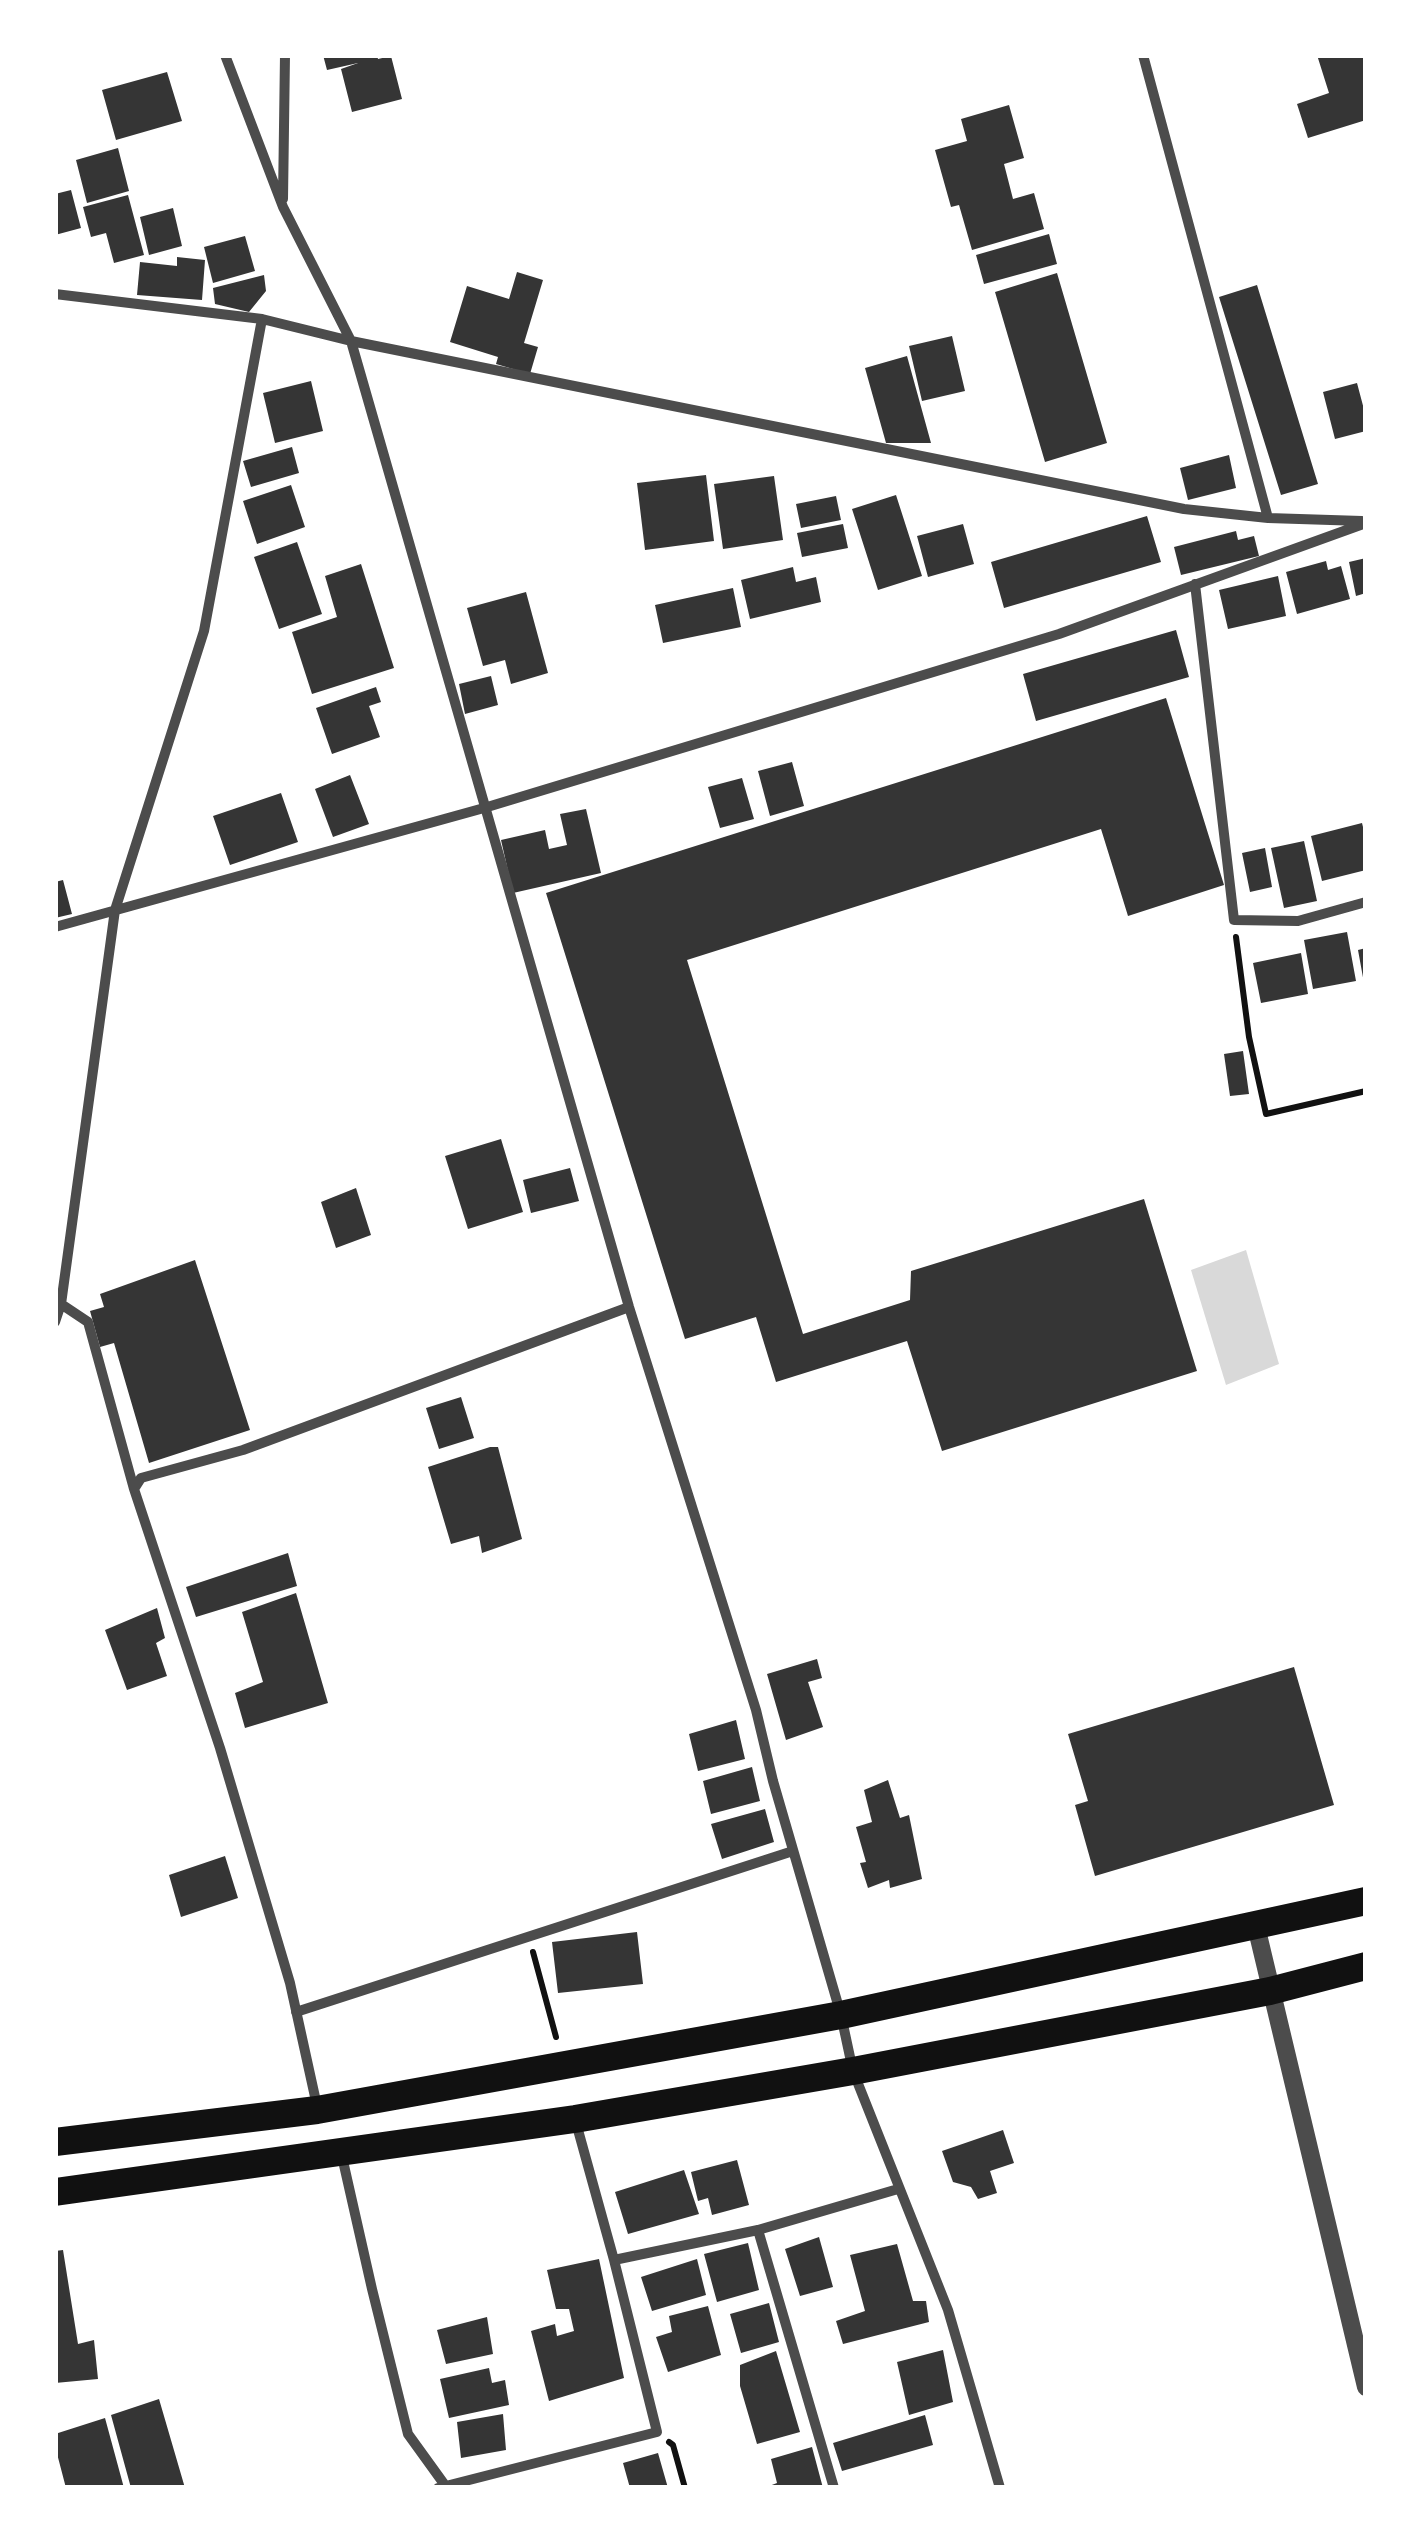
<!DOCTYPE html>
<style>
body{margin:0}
#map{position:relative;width:1421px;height:2543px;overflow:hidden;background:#fff;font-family:"Public Sans",sans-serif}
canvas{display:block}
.frame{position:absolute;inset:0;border:58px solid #fff;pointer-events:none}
</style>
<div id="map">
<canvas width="1421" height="2543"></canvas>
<div class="frame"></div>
</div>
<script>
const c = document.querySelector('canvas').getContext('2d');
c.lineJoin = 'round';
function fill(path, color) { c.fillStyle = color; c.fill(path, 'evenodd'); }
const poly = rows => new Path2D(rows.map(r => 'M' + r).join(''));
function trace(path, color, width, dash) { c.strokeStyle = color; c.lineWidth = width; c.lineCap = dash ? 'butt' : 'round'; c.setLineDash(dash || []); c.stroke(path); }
fill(poly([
 [1246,1250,1279,1364,1226,1385,1191,1270]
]), '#d9d9d9');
fill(poly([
 [323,55,377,55,378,59,391,56,402,99,352,112,341,69,358,63,327,70],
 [1317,55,1366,55,1366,120,1308,138,1297,104,1329,93],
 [167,72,182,121,116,140,102,90],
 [1009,105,1024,158,1004,164,1013,199,1034,193,1044,229,972,250,959,205,951,207,935,150,967,141,961,119],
 [118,148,129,191,87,203,76,160],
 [71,190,81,228,55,235,55,194],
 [128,195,144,255,114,263,106,233,91,237,83,207],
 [173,208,182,246,149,255,140,217],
 [1049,234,1057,264,984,284,976,255],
 [245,236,255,271,213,283,204,247],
 [177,257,205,260,202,300,137,295,140,262,177,266],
 [517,272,543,280,524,343,538,347,530,374,496,364,498,357,450,342,467,286,509,299],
 [1057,273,1107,443,1045,462,995,292],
 [264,275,266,291,249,312,215,304,213,288],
 [1257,285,1318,484,1281,495,1219,297],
 [952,336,965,391,922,401,909,346],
 [907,356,931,443,886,443,865,368],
 [311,381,323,431,275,443,263,393],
 [1357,383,1366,417,1366,431,1335,439,1323,392],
 [292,447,299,473,251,487,243,461],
 [1229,455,1236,488,1188,500,1180,468],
 [706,475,714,541,645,550,637,483],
 [774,476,783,540,723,549,714,484],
 [291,485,305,527,257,544,243,501],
 [896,495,922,576,878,590,852,509],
 [836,496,841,520,801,528,796,504],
 [1147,516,1161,562,1004,608,991,562],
 [843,524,848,548,802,557,797,533],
 [963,524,974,564,928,577,917,536],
 [1236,531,1238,540,1254,536,1259,556,1181,575,1174,547],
 [297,542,322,614,279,629,254,557],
 [1366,558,1366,593,1356,596,1349,562],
 [1326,561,1328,570,1341,566,1350,599,1297,614,1286,572],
 [361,564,394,668,312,694,292,632,337,617,325,576],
 [793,567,796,582,816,577,821,602,750,619,741,580],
 [1278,576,1286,616,1228,629,1219,590],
 [733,588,741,627,663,643,655,605],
 [526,592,548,673,511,684,505,660,483,666,467,608],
 [1176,630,1189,677,1036,721,1023,674],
 [491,676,498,705,465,714,459,684],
 [376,687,381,702,369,706,380,737,332,754,316,708],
 [1166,698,1224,885,1128,916,1101,829,687,960,803,1334,910,1300,911,1271,1144,1199,1197,1371,942,1451,907,1341,776,1382,756,1317,685,1339,546,893],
 [792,762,804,806,770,816,758,771],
 [350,775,369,824,333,837,315,789],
 [742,778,754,819,720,828,708,787],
 [281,793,298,842,230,865,213,816],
 [586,809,601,873,513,893,501,840,545,830,549,849,567,845,560,814],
 [1362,823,1366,839,1366,870,1322,881,1311,836],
 [1304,841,1317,901,1284,908,1271,848],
 [1265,848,1272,887,1250,892,1242,853],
 [63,880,72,914,55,918,55,882],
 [1347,932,1356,981,1313,989,1304,940],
 [1366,948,1366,983,1364,983,1358,950],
 [1301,953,1308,994,1261,1003,1253,963],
 [1243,1051,1249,1094,1230,1096,1224,1054],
 [501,1139,523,1212,468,1229,445,1156],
 [570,1168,579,1201,531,1213,523,1180],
 [356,1188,371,1235,336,1248,321,1202],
 [195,1260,250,1430,149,1463,114,1343,100,1347,90,1311,104,1307,100,1294],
 [461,1397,474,1438,439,1449,426,1408],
 [490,1447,498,1447,522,1539,482,1553,479,1536,451,1544,428,1467],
 [288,1553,297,1586,196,1617,186,1587],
 [296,1593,328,1703,245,1728,235,1693,263,1682,242,1612],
 [157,1608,165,1638,156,1643,167,1676,127,1690,105,1630],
 [817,1659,822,1678,808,1682,823,1727,786,1740,767,1674],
 [1294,1667,1334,1805,1095,1876,1075,1805,1088,1801,1068,1734],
 [736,1720,745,1759,698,1771,689,1734],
 [752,1767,760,1801,711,1814,703,1781],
 [888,1780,900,1818,909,1815,922,1879,890,1888,889,1880,868,1888,860,1863,866,1862,856,1827,872,1822,864,1790],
 [765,1809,774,1842,722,1859,711,1824],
 [225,1856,238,1898,181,1917,169,1875],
 [637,1932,643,1984,558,1993,552,1942],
 [1003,2130,1014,2163,990,2171,997,2193,978,2199,971,2187,953,2182,942,2151],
 [737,2160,749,2205,712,2215,708,2198,698,2201,691,2172],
 [684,2170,699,2214,628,2234,615,2192],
 [819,2237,833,2287,800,2296,785,2249],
 [748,2243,759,2290,717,2302,704,2254],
 [897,2244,913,2301,926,2301,929,2322,843,2344,836,2321,865,2311,850,2255],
 [63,2250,78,2344,94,2340,98,2379,55,2383,55,2251],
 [599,2259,624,2378,549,2401,531,2331,555,2324,557,2336,574,2331,569,2309,556,2309,547,2270],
 [697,2259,706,2295,652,2311,641,2277],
 [769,2303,779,2342,741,2353,730,2314],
 [708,2306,721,2355,668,2372,656,2337,672,2332,669,2316],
 [487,2317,493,2354,446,2364,437,2330],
 [943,2350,953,2402,909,2415,897,2362],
 [776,2351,800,2432,757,2444,740,2386,740,2365],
 [489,2368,492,2383,505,2380,509,2405,449,2418,440,2379],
 [159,2399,185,2488,131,2488,111,2415],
 [503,2414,506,2450,461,2458,457,2422],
 [925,2415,933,2445,842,2471,833,2443],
 [105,2418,124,2488,66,2488,55,2446,55,2434],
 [812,2447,823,2488,764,2488,777,2483,771,2459],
 [658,2453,668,2488,630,2488,623,2463]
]), '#353535');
trace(poly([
 [1236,937,1249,1037,1266,1114,1366,1091],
 [533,1952,556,2037],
 [669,2442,673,2445,685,2488]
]), '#111', 6);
trace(poly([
 [225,55,283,207,351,341,629,1307,756,1710,773,1781,841,2015,853,2071,948,2310,1000,2488],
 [1143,55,1268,518],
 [283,199,285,55],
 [55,294,262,319,351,341,1184,509,1268,518,1362,521],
 [1195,584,1234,920,1298,921,1366,902],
 [55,927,484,808,1059,634,1366,523],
 [61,1304,88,1322,134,1489],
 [55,1322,61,1304,115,910,204,631,262,319],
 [296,2012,793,1851],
 [317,2106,290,1983,220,1748,134,1489,141,1478,243,1450,629,1307],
 [341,2152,372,2289,408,2434,447,2488],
 [758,2230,834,2488],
 [614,2260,758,2230,898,2189],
 [438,2488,657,2432,614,2260,575,2119]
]), '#4c4c4c', 10);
trace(poly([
 [1256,1926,1366,2387]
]), '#4c4c4c', 18);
trace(poly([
 [55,2142,317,2110,841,2015,1366,1901],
 [55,2192,575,2119,853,2071,1270,1991,1366,1966]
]), '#111', 28);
</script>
